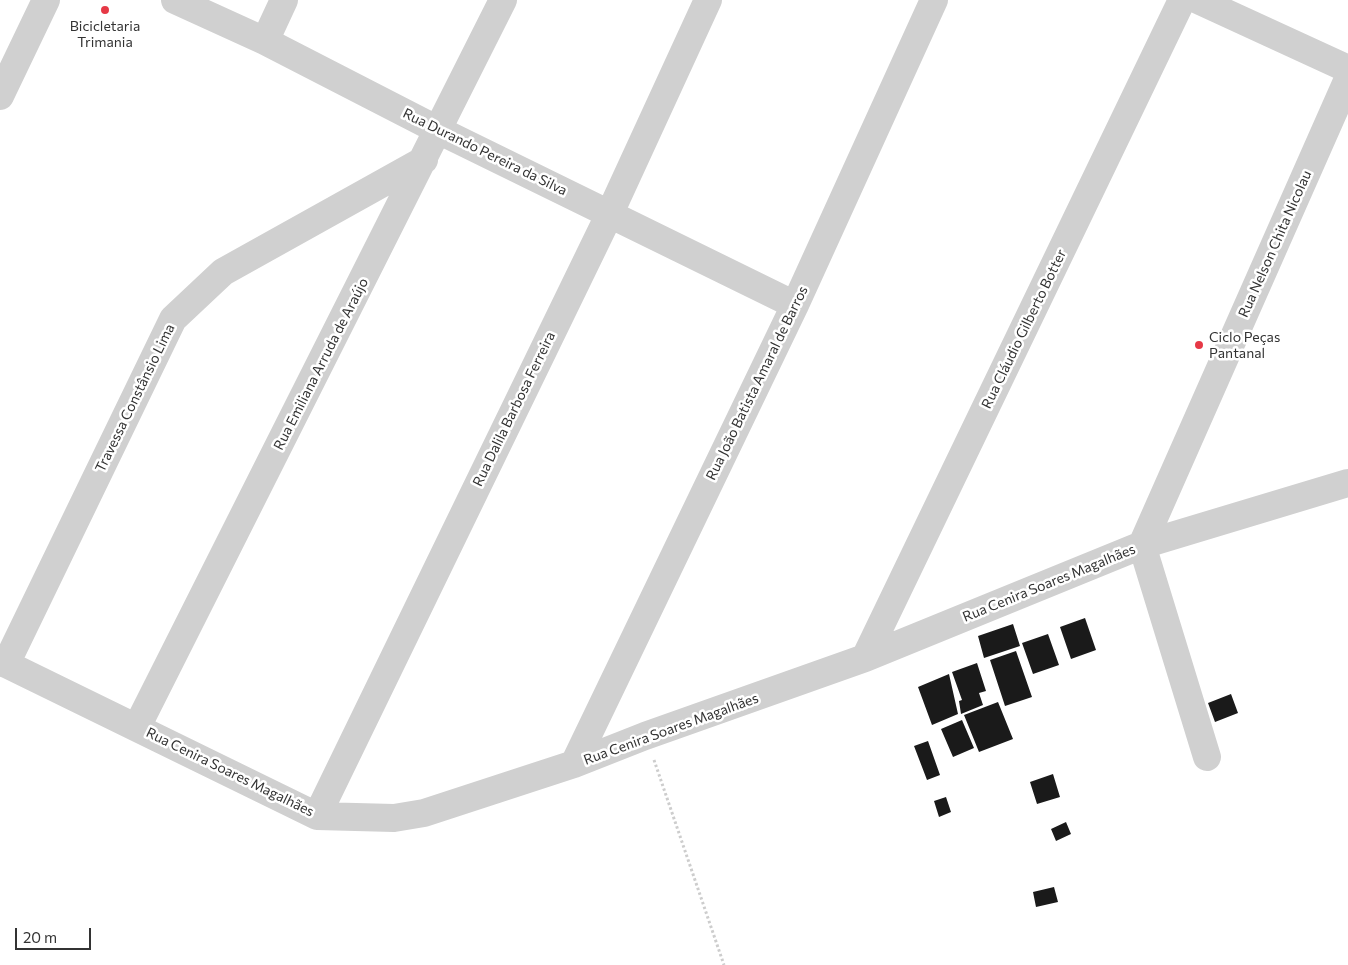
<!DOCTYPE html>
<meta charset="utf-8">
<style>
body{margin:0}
#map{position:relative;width:1348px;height:965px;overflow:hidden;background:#fff;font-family:Commissioner,sans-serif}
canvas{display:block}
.scale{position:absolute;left:15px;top:928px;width:76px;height:22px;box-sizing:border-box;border:2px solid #333;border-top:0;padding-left:6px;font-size:15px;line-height:18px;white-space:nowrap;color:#333;-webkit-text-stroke:4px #fff;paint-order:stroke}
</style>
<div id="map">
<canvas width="1348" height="965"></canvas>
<div class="scale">20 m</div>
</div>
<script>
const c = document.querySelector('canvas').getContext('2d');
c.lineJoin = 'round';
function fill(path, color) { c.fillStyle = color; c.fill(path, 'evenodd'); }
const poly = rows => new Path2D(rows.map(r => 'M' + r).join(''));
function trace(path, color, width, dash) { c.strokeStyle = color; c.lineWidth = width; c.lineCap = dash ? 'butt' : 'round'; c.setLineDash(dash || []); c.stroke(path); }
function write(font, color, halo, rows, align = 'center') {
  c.font = font + ' Commissioner,sans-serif'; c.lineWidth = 5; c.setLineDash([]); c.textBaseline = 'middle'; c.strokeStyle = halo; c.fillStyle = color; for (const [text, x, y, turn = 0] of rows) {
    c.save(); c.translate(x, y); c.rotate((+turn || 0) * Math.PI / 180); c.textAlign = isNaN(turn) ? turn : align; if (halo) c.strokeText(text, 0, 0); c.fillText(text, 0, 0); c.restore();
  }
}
fill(poly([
 [1085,618,1096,650,1071,659,1060,627],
 [1013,624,1020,646,984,658,978,636],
 [1048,634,1059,665,1033,674,1022,643],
 [1016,651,1032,697,1005,706,990,660],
 [977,663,986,691,979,693,983,705,961,714,959,701,962,700,952,672],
 [949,674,958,714,932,725,918,687],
 [1231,694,1238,713,1215,722,1208,703],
 [998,702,1013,739,979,752,964,715],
 [962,720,974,748,953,757,941,729],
 [928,741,940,775,927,780,914,746],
 [1053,774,1060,797,1037,804,1030,782],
 [946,797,951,812,939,817,934,801],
 [1066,822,1071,834,1056,841,1051,829],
 [1054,887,1058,902,1036,907,1033,892]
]), '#1a1a1a');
trace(poly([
 [654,760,724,965]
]), '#cdcdcd', 3, [2.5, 2.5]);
trace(poly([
 [175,0,265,41,438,130,795,305],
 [1198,0,1348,69],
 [265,41,284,0],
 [0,96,46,0],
 [865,658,1182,0],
 [0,661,317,816,394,818,424,813,574,764,645,736,865,658,1142,545,1348,483],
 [6,664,173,319,223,272,424,160],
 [137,727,503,0],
 [1207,757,1142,545,1348,79],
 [574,764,795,305,934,0],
 [317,816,610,213,708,0]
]), '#d0d0d0', 28);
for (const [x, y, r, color] of [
 [105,10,5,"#e63946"],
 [1199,345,5,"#e63946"]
]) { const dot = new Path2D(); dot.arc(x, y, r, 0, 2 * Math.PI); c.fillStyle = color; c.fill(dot); trace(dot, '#fff', 2); }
write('14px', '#333', '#fff', [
 ["Bicicletaria",105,26],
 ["Trimania",105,42],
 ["Ciclo Peças",1209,337,"left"],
 ["Pantanal",1209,353,"left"]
]);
write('14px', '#333', '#fff', [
 ["Rua Durando Pereira da Silva",485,152,26],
 ["Rua Nelson Chita Nicolau",1275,244,-66],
 ["Rua Cláudio Gilberto Botter",1024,329,-64],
 ["Rua Emiliana Arruda de Araújo",321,364,-63],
 ["Rua João Batista Amaral de Barros",757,383,-64],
 ["Travessa Constânsio Lima",135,398,-64],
 ["Rua Dalila Barbosa Ferreira",514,409,-64],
 ["Rua Cenira Soares Magalhães",1049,583,-22],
 ["Rua Cenira Soares Magalhães",671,729,-20],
 ["Rua Cenira Soares Magalhães",230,772,26]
]);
</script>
